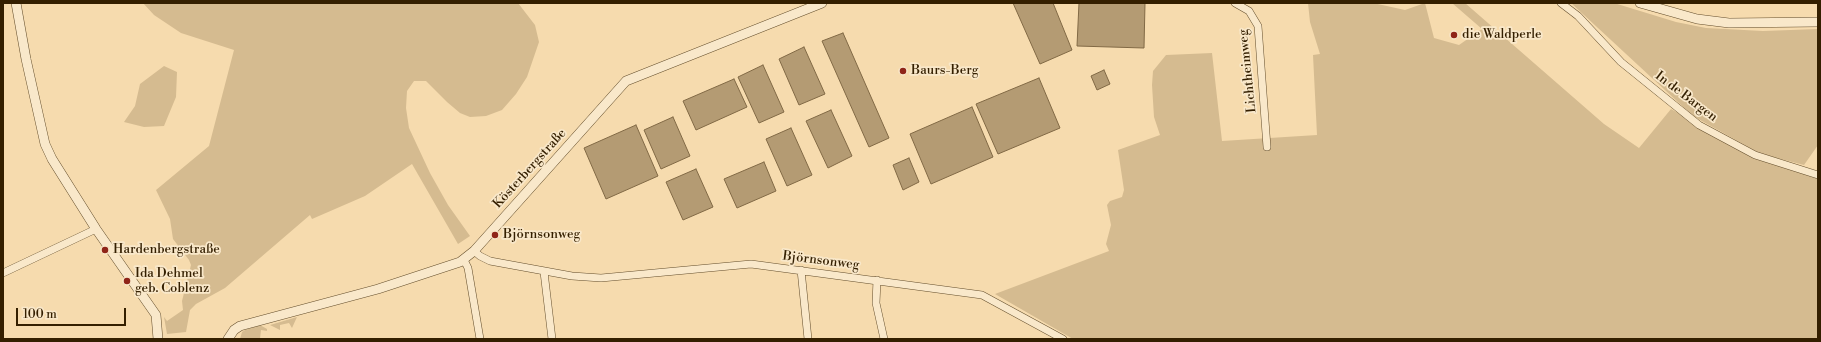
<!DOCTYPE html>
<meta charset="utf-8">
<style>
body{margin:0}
#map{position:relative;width:1821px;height:342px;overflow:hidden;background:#f6dbae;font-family:"Libre Bodoni",serif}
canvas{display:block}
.frame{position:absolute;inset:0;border:4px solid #341f00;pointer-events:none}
.scale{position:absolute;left:16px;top:308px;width:110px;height:18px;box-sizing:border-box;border:2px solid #341f00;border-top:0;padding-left:5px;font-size:12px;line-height:14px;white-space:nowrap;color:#341f00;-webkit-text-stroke:3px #f9e8ca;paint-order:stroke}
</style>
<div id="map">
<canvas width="1821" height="342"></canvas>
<div class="frame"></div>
<div class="scale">100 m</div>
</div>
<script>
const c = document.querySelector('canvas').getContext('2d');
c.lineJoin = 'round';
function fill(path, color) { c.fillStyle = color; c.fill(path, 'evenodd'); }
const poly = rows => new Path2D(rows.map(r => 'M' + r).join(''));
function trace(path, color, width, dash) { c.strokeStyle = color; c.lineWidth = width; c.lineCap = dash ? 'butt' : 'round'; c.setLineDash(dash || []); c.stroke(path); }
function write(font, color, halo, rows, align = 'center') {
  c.font = font + ' "Libre Bodoni",serif'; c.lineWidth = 3.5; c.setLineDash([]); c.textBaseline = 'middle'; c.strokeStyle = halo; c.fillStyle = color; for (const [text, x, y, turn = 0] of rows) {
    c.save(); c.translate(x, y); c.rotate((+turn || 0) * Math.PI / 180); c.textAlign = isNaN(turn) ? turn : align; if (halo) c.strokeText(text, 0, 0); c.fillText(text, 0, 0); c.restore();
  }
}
fill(poly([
 [143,3,518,3,535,25,539,42,527,77,516,94,502,110,486,116,470,117,460,113,447,102,426,81,414,81,407,91,406,108,409,128,430,173,448,205,470,236,458,244,412,164,365,196,312,219,310,215,225,288,196,304,190,310,186,332,167,334,164,317,167,321,183,310,182,301,191,265,189,260,173,239,170,219,156,190,209,146,234,50,181,33,154,15],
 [1308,3,1373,3,1405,10,1425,3,1434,38,1459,45,1482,29,1452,3,1465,3,1604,124,1639,148,1671,109,1754,157,1805,173,1818,179,1818,339,1073,339,995,294,1109,251,1106,244,1111,225,1107,205,1110,201,1122,197,1124,190,1118,150,1160,135,1154,117,1152,85,1153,71,1166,55,1212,53,1222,141,1317,135,1313,55,1320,54,1310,22],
 [1571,3,1614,3,1676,22,1706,28,1763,31,1818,29,1818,145,1804,165,1761,154,1693,116],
 [164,66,177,72,176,97,164,126,144,127,124,122,135,106,140,84],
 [297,317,292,328,289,323,280,325,280,330,270,325],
 [260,325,267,329,267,331,261,330,260,339,240,339,242,332,245,330]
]), '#d5bb90');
const water = poly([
 [1013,3,1053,3,1072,50,1040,64,1013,3],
 [1079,3,1145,3,1144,48,1077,46,1079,3],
 [843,33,889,138,869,147,822,41,843,33],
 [804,47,825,94,799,105,779,59,804,47],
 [763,65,784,112,759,123,738,77,763,65],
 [1104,70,1110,84,1097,90,1091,76,1104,70],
 [1039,78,1060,128,998,154,976,104,1039,78],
 [734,79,747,107,696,130,683,101,734,79],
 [972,107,993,157,931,184,910,134,972,107],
 [831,110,852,156,828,168,806,121,831,110],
 [673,117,690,156,661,169,644,130,673,117],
 [636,125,658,176,606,199,584,148,636,125],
 [791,128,812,175,787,186,766,139,791,128],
 [909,158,919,182,903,190,893,165,909,158],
 [764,162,776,191,737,208,724,179,764,162],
 [696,169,713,207,683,220,666,182,696,169]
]);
fill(water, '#b49b73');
trace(water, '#816945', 1);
const minor = poly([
 [1235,3,1249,11,1258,26,1267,147],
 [1561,3,1578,16,1621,62,1699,125,1755,155,1818,175],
 [474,251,480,256,490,261,572,276,601,278,751,264,982,295,1063,339],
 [464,260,468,268,480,339],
 [801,270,808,339],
 [544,272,552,339],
 [3,273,96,229],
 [877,280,876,303,884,339]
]);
const tertiary = poly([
 [16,3,26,59,45,144,52,159,96,229,156,315,158,339],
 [1640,3,1697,19,1729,23,1818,22],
 [228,339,234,330,240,326,378,289,460,262,474,251,626,81,822,3]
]);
trace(minor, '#644e2c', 8);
trace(tertiary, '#644e2c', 10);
trace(minor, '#f9e8ca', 7);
trace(tertiary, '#f9e8ca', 9);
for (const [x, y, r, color] of [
 [1454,35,4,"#8f2418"],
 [903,71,4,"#8f2418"],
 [495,235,4,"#8f2418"],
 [105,250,4,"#8f2418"],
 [127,281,4,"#8f2418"]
]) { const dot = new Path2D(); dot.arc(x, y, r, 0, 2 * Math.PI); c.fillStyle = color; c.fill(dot); trace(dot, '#f9e8ca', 1.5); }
write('13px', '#341f00', '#f9e8ca', [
 ["die Waldperle",1462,35],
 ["Baurs-Berg",911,71],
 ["Björnsonweg",503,235],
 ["Hardenbergstraße",113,250],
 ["Ida Dehmel",135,274],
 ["geb. Coblenz",135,289]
], 'left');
write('13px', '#341f00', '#f9e8ca', [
 ["Lichtheimweg",1248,71,-96],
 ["In de Bargen",1686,97,37],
 ["Kösterbergstraße",530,169,-48],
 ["Björnsonweg",821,261,7]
]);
</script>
